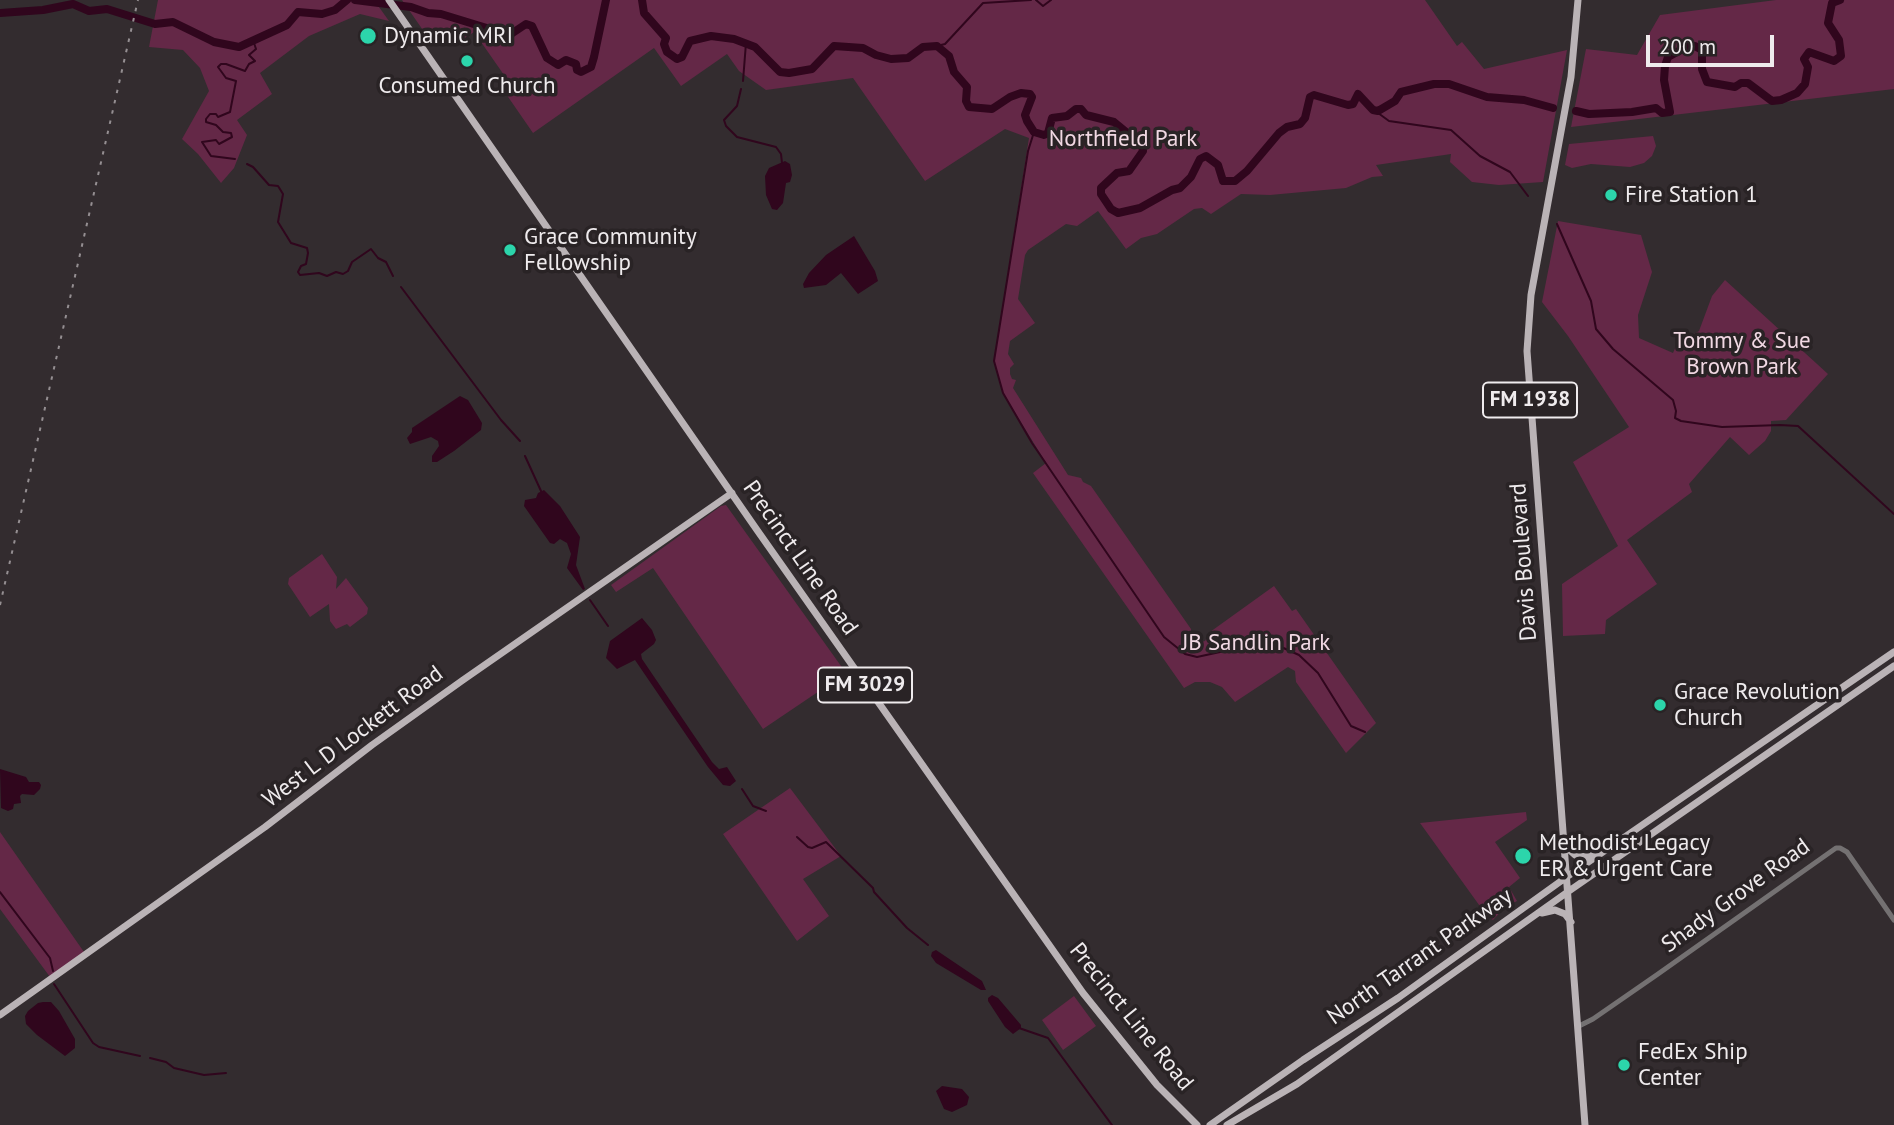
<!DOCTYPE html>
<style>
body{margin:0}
#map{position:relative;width:1894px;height:1125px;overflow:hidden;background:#332c2f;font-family:"PT Sans",sans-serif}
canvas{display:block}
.scale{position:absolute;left:1646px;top:35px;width:128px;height:32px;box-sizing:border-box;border:4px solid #efebed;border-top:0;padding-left:9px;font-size:21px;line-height:24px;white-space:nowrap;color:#efebed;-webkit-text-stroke:5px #292325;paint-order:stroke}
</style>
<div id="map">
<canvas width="1894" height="1125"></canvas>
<div class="scale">200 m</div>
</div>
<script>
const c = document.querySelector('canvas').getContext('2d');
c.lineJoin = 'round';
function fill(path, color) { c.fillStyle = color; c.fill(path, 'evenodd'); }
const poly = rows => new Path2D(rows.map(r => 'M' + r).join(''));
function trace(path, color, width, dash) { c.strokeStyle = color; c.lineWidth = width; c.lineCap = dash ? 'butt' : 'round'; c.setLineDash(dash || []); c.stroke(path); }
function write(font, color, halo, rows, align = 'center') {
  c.font = font + ' "PT Sans",sans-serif'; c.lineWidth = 7; c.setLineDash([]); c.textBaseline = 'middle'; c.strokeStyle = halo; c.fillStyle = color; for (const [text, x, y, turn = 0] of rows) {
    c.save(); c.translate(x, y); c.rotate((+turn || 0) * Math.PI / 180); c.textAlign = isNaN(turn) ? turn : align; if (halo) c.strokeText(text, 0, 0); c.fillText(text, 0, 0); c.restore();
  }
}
fill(poly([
 [158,0,374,0,389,21,360,14,309,36,260,73,272,94,237,120,247,135,234,168,221,183,198,154,182,139,209,91,200,68,183,50,149,47],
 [402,0,1425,0,1457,46,1462,42,1484,69,1567,50,1543,182,1499,185,1472,182,1450,162,1451,154,1376,165,1383,176,1372,177,1346,188,1270,195,1241,194,1211,214,1202,208,1194,209,1157,234,1141,238,1126,249,1098,211,1077,226,1066,224,1028,250,1025,255,1018,299,1035,323,1010,341,1008,354,1014,364,1010,368,1010,374,1012,379,1016,380,1013,388,1068,475,1081,478,1083,482,1091,486,1191,629,1191,637,1194,640,1198,643,1205,641,1210,632,1274,586,1292,611,1296,609,1376,723,1346,753,1296,682,1295,671,1288,667,1235,702,1222,687,1210,682,1195,682,1184,688,1033,473,1046,463,1003,393,994,361,1029,138,1005,129,925,181,853,78,766,90,739,71,727,54,681,86,654,48,533,133,504,91,511,85,474,32,453,46,441,28,427,36],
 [1776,0,1894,0,1894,89,1571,127,1586,49,1637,55,1660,15],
 [1653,136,1656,146,1652,156,1644,163,1630,167,1591,164,1572,168,1565,165,1569,144],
 [1558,221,1641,235,1652,272,1638,315,1639,338,1673,353,1677,344,1699,331,1712,296,1725,280,1828,374,1786,420,1771,421,1771,431,1765,441,1749,455,1730,437,1689,484,1692,492,1627,540,1657,584,1606,620,1605,634,1563,636,1562,584,1618,546,1573,462,1629,427,1568,336,1542,302],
 [726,505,846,673,763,729,653,568,616,592,611,585,721,506],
 [322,554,337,577,336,589,346,578,368,608,367,614,350,627,347,624,336,629,330,621,329,604,310,617,288,584,289,578],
 [790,788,841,856,803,879,829,916,797,941,723,834],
 [1526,812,1527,820,1495,842,1520,878,1509,887,1517,901,1505,907,1493,920,1487,916,1420,823],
 [0,832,84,952,50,977,0,909],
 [1074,996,1096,1026,1063,1050,1042,1020]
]), '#642847');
fill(poly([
 [785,161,790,164,792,175,790,182,786,183,783,203,777,210,772,209,766,195,765,176,769,168],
 [854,236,875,271,878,281,858,294,841,273,826,285,804,288,803,284,809,273,826,255],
 [460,396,468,400,479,418,482,423,481,430,454,451,437,462,432,462,432,456,439,446,438,441,431,437,410,444,407,438,412,432,412,428],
 [544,490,560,506,580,537,576,565,585,589,583,590,567,568,571,554,567,543,560,539,554,544,550,543,524,506,525,500,536,498,538,493],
 [642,618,652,630,656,640,654,644,641,654,642,659,712,762,719,769,727,767,736,781,730,786,723,785,708,767,635,660,617,669,606,658,610,641],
 [0,769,26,777,29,782,39,782,41,785,40,789,34,795,22,794,20,796,21,803,14,804,13,809,8,811,1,808],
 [936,950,982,981,986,990,981,990,936,963,931,956,932,952],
 [992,995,998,998,1021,1025,1021,1028,1013,1034,1005,1027,988,1001,988,998],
 [43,1002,51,1002,59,1011,75,1039,75,1048,65,1056,37,1035,26,1024,25,1016,28,1011,38,1003],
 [942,1086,962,1089,969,1097,967,1105,952,1112,944,1109,936,1091]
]), '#30061d');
trace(poly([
 [1036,0,1043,6,1051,0],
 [937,46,945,44,983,3,1031,0],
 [743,81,746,43],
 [741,89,737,106,724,120,726,126,737,137,776,147,781,154,782,163],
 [1374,110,1389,121,1451,130,1480,156,1510,172,1528,196],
 [1034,132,1028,151,994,361,1003,393,1032,443,1164,637,1185,654,1197,657,1243,647,1279,646,1299,655,1318,673,1351,726,1365,732],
 [235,159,211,156,202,142,216,140,219,144,232,137,231,133,223,132,216,125,206,122,206,119,210,114,216,114,218,117,230,112,236,81,226,78,218,67,221,64,226,64,245,71,249,64,255,61,249,55,256,49,253,40],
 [247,164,253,167,269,185,278,186,283,194,278,222,291,243,307,248,308,253,306,264,301,266,298,272,300,275,319,273,327,276,336,272,343,274,348,271,352,262,371,249,378,258,386,262,393,276],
 [1557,224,1591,301,1596,329,1613,349,1673,400,1676,411,1675,418,1681,421,1722,427,1780,425,1798,426,1894,514],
 [401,287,501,420,520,441],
 [525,456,541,491],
 [590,600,608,626],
 [742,789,753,806,766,811],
 [797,837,808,847,812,848,826,842,873,888,874,892,907,928,928,945],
 [0,892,50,958,53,971],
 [54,984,93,1043,99,1047,140,1056],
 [1019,1028,1048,1038,1112,1125],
 [150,1058,166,1062,174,1068,204,1075,226,1073]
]), '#30061d', 2);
trace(poly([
 [355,0,411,7,428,13,441,14,490,29,503,36,508,36,526,24,532,26,547,58,558,65,566,60,576,64,577,70,581,72,591,67,594,57,606,0],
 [642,0,644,13,666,38,664,44,667,52,677,59,682,57,690,41,711,36,734,39,755,47,780,72,789,73,812,69,834,46,863,48,876,55,891,59,908,58,923,47,937,46,949,56,954,72,967,87,966,101,969,107,992,109,1010,97,1021,93,1030,94,1032,97,1025,115,1027,121,1034,132,1044,135,1048,133,1052,118,1067,116,1076,109,1081,109,1086,115,1114,122,1142,145,1143,151,1129,171,1117,173,1101,188,1101,194,1111,209,1118,213,1140,208,1172,190,1180,188,1191,177,1200,159,1206,156,1218,165,1223,181,1235,181,1247,171,1279,133,1287,127,1300,124,1305,118,1310,97,1314,95,1348,105,1353,104,1358,94,1373,110,1378,111,1395,101,1401,92,1434,84,1449,84,1487,97,1524,100,1553,108],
 [0,13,43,10,73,4,89,11,107,9,155,24,173,22,214,42,239,47,287,25,298,12,322,14,335,10,347,0],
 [1576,111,1589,114,1632,112,1656,108,1662,113,1670,112,1664,80,1665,66,1668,57,1686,47,1695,46,1702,50,1702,69,1707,82,1735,87,1741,83,1748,83,1772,101,1781,100,1797,93,1805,84,1808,67,1804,59,1809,52,1834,61,1841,56,1839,40,1828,23,1832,3,1840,0]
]), '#30061d', 8);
trace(poly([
 [1579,1026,1593,1019,1658,974,1836,848,1840,848,1847,852,1894,920]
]), '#747172', 5);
trace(poly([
 [389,0,757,530,1083,993,1157,1085,1197,1125],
 [1578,0,1571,77,1531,295,1527,351,1585,1125],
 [1565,846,1575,855,1583,857,1598,853],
 [1542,913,1555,910,1565,914,1571,922],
 [0,1015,265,827,372,745,463,680,732,493],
 [1210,1125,1303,1060,1398,998,1568,876,1894,652],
 [1227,1125,1297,1084,1569,891,1894,666]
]), '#bab3b6', 7);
trace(poly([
 [0,605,138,0]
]), '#958f92', 2, [3.5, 7]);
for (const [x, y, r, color] of [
 [368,36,9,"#2cd5ab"],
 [467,61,7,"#2cd5ab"],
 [1611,195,7,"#2cd5ab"],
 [510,250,7,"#2cd5ab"],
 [1660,705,7,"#2cd5ab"],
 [1523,856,9,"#2cd5ab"],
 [1624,1065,7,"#2cd5ab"]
]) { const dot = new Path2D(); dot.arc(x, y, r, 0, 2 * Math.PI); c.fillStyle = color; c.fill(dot); trace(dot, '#292325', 2.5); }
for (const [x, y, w] of [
 [1530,400,94],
 [865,685,94]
]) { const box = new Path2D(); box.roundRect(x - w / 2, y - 17.5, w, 35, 5); c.fillStyle = '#292325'; c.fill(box); trace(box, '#efebed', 2); }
write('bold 21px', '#efebed', null, [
 ["FM 1938",1530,400],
 ["FM 3029",865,685]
]);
write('23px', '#efebed', '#292325', [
 ["Dynamic MRI",384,36],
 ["Consumed Church",467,86,"center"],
 ["Fire Station 1",1625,195],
 ["Grace Community",524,237],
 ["Fellowship",524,263],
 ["Grace Revolution",1674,692],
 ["Church",1674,718],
 ["Methodist Legacy",1539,843],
 ["ER & Urgent Care",1539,869],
 ["FedEx Ship",1638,1052],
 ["Center",1638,1078]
], 'left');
write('23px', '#f1d8e3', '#292325', [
 ["Northfield Park",1123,139],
 ["Tommy & Sue",1742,341],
 ["Brown Park",1742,367],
 ["JB Sandlin Park",1256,643]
]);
write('23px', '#efebed', '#292325', [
 ["Precinct Line Road",800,558,55],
 ["Davis Boulevard",1524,562,-94],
 ["West L D Lockett Road",353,737,-37],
 ["Shady Grove Road",1736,896,-36],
 ["North Tarrant Parkway",1420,957,-35],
 ["Precinct Line Road",1131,1017,51]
]);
</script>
